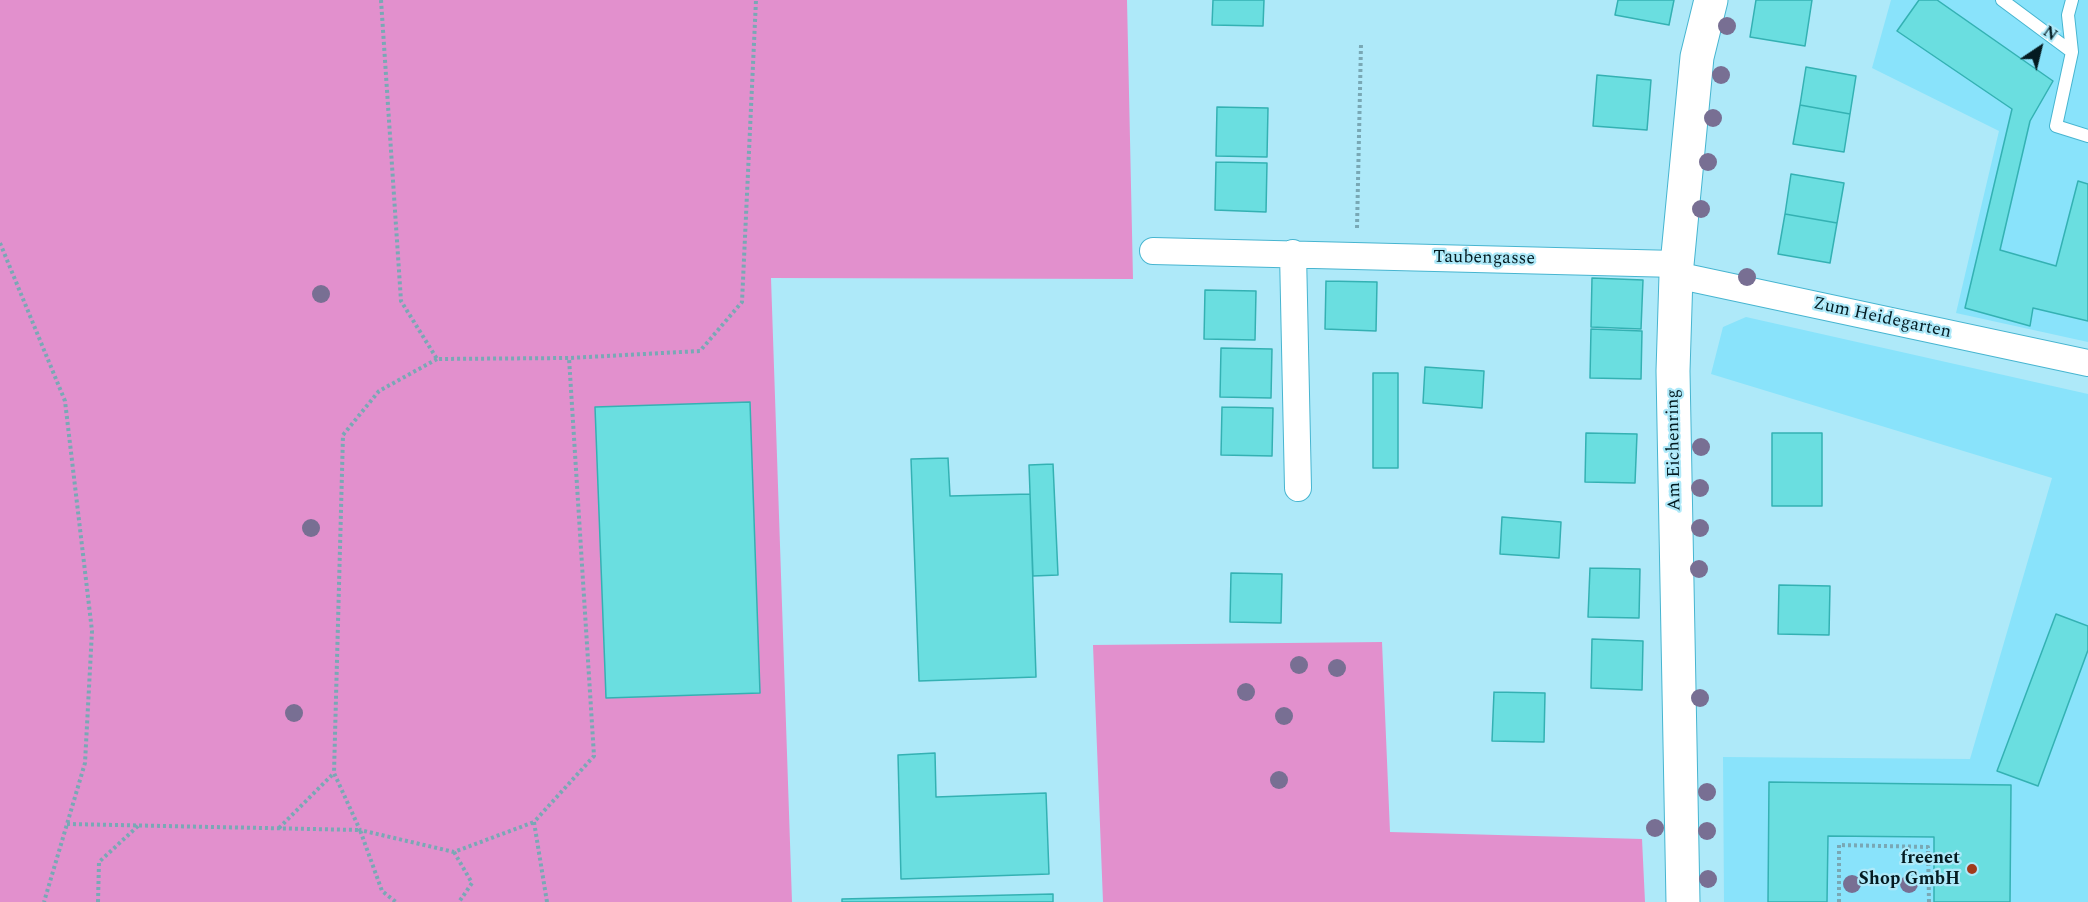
<!DOCTYPE html>
<style>
body{margin:0}
#map{position:relative;width:2088px;height:902px;overflow:hidden;background:#aee9f9;font-family:Spectral,serif}
canvas{display:block}
.north{position:absolute;left:2010px;top:18px;width:60px;height:60px;-webkit-text-stroke:4px #aee9f9;paint-order:stroke;rotate:35deg;font-size:16px;font-weight:700;line-height:24px;text-align:center;color:#041b21}
.north::after{content:'';display:block;margin:auto;width:21px;height:27px;background:#041b21;clip-path:polygon(50% 0,100% 100%,50% 72%,0 100%)}
</style>
<div id="map">
<canvas width="2088" height="902"></canvas>
<div class="north">N</div>
</div>
<script>
const c = document.querySelector('canvas').getContext('2d');
c.lineJoin = 'round';
function fill(path, color) { c.fillStyle = color; c.fill(path, 'evenodd'); }
const poly = rows => new Path2D(rows.map(r => 'M' + r).join(''));
function trace(path, color, width, dash) { c.strokeStyle = color; c.lineWidth = width; c.lineCap = dash ? 'butt' : 'round'; c.setLineDash(dash || []); c.stroke(path); }
function write(font, color, halo, rows, align = 'center') {
  c.font = font + ' Spectral,serif'; c.lineWidth = 4.5; c.setLineDash([]); c.textBaseline = 'middle'; c.strokeStyle = halo; c.fillStyle = color; for (const [text, x, y, turn = 0] of rows) {
    c.save(); c.translate(x, y); c.rotate((+turn || 0) * Math.PI / 180); c.textAlign = isNaN(turn) ? turn : align; if (halo) c.strokeText(text, 0, 0); c.fillText(text, 0, 0); c.restore();
  }
}
fill(poly([
 [1891,0,2088,0,2088,342,1956,313,1999,131,1872,68],
 [1746,317,2088,394,2088,902,1724,902,1723,757,1970,759,2052,478,1711,374,1723,327]
]), '#89e3fb');
fill(poly([
 [0,0,1127,0,1133,279,771,278,792,902,0,902],
 [1382,642,1390,832,1642,839,1645,902,1103,902,1093,645]
]), '#e290cd');
const building = poly([
 [1213,0,1264,0,1263,26,1212,25,1213,0],
 [1618,0,1674,0,1669,25,1615,15,1618,0],
 [1756,0,1812,0,1805,46,1750,37,1756,0],
 [1919,0,1937,0,2053,81,2030,121,2000,250,2056,266,2078,181,2088,184,2088,321,2033,308,2030,326,1965,308,2012,109,1897,31,1919,0],
 [1806,67,1856,76,1850,114,1800,105,1806,67],
 [1597,75,1651,80,1647,130,1593,126,1597,75],
 [1800,105,1850,114,1844,152,1793,144,1800,105],
 [1217,107,1268,108,1267,157,1216,156,1217,107],
 [1216,162,1267,163,1266,212,1215,210,1216,162],
 [1791,174,1844,183,1837,223,1785,214,1791,174],
 [1785,214,1837,223,1830,263,1778,254,1785,214],
 [1592,278,1643,280,1641,329,1591,327,1592,278],
 [1326,281,1377,282,1376,331,1325,329,1326,281],
 [1205,290,1256,291,1255,340,1204,339,1205,290],
 [1591,329,1642,331,1641,379,1590,378,1591,329],
 [1221,348,1272,349,1271,398,1220,397,1221,348],
 [1425,367,1484,371,1482,408,1423,403,1425,367],
 [1373,373,1398,373,1398,468,1373,468,1373,373],
 [750,402,760,693,606,698,595,407,750,402],
 [1222,407,1273,408,1272,456,1221,455,1222,407],
 [1586,433,1637,434,1635,483,1585,482,1586,433],
 [1772,433,1822,433,1822,506,1772,506,1772,433],
 [948,458,950,496,1030,494,1036,677,919,681,911,459,948,458],
 [1053,464,1058,575,1033,576,1029,465,1053,464],
 [1502,517,1561,522,1559,558,1500,554,1502,517],
 [1590,568,1640,569,1639,618,1588,617,1590,568],
 [1231,573,1282,574,1281,623,1230,622,1231,573],
 [1779,585,1830,586,1829,635,1778,634,1779,585],
 [2056,614,2088,626,2088,650,2038,786,1997,771,2056,614],
 [1592,639,1643,641,1642,690,1591,688,1592,639],
 [1494,692,1545,693,1544,742,1492,741,1494,692],
 [935,753,936,797,1046,793,1049,874,901,879,898,755,935,753],
 [1769,782,2011,785,2010,902,1934,902,1934,837,1828,836,1827,902,1768,902,1769,782],
 [1053,894,1053,902,842,902,842,899,1053,894]
]);
fill(building, '#6adee0');
trace(building, '#34b1b3', 1.5);
const lane = poly([
 [2002,0,2072,52],
 [2072,0,2068,15,2072,52,2056,126,2088,136]
]);
const street = poly([
 [1153,251,1676,264],
 [1293,253,1298,488],
 [1676,275,2088,363]
]);
const secondary = poly([
 [1683,902,1673,371,1676,275,1697,57,1711,0]
]);
trace(lane, '#47b5d0', 14);
trace(street, '#47b5d0', 28);
trace(secondary, '#47b5d0', 35);
trace(poly([
 [381,0,401,301,437,359,569,358,700,351,742,302,756,0],
 [1357,228,1361,44],
 [0,243,65,401,92,631,85,763,44,902],
 [437,359,379,391,343,435,334,773,360,830,454,852,534,822],
 [67,824,360,830,382,891,396,902],
 [279,828,334,773],
 [454,852,472,883,459,902],
 [98,902,99,862,138,826],
 [547,902,534,822,594,756,569,358],
 [1839,902,1839,845,1928,847,1929,902]
]), '#79a8b5', 4, [3, 3]);
trace(lane, '#fff', 12);
trace(street, '#fff', 26);
trace(secondary, '#fff', 33);
c.fillStyle = '#786f93';
for (const [x, y] of [
 [1727,26],
 [1721,75],
 [1713,118],
 [1708,162],
 [1701,209],
 [1747,277],
 [321,294],
 [1701,447],
 [1700,488],
 [311,528],
 [1700,528],
 [1699,569],
 [1299,665],
 [1337,668],
 [1246,692],
 [1700,698],
 [294,713],
 [1284,716],
 [1279,780],
 [1707,792],
 [1655,828],
 [1707,831],
 [1708,879],
 [1852,884],
 [1909,884]
]) { c.beginPath(); c.arc(x, y, 9, 0, 2 * Math.PI); c.fill(); }
for (const [x, y, r, color] of [
 [1972,869,6,"#a13a1b"]
]) { const dot = new Path2D(); dot.arc(x, y, r, 0, 2 * Math.PI); c.fillStyle = color; c.fill(dot); trace(dot, '#aee9f9', 2); }
write('18px', '#041b21', '#aee9f9', [
 ["Taubengasse",1484,259,1],
 ["Zum Heidegarten",1882,319,12],
 ["Am Eichenring",1675,450,-91]
]);
write('bold 18px', '#041b21', '#aee9f9', [
 ["freenet",1960,859],
 ["Shop GmbH",1960,880]
], 'right');
</script>
